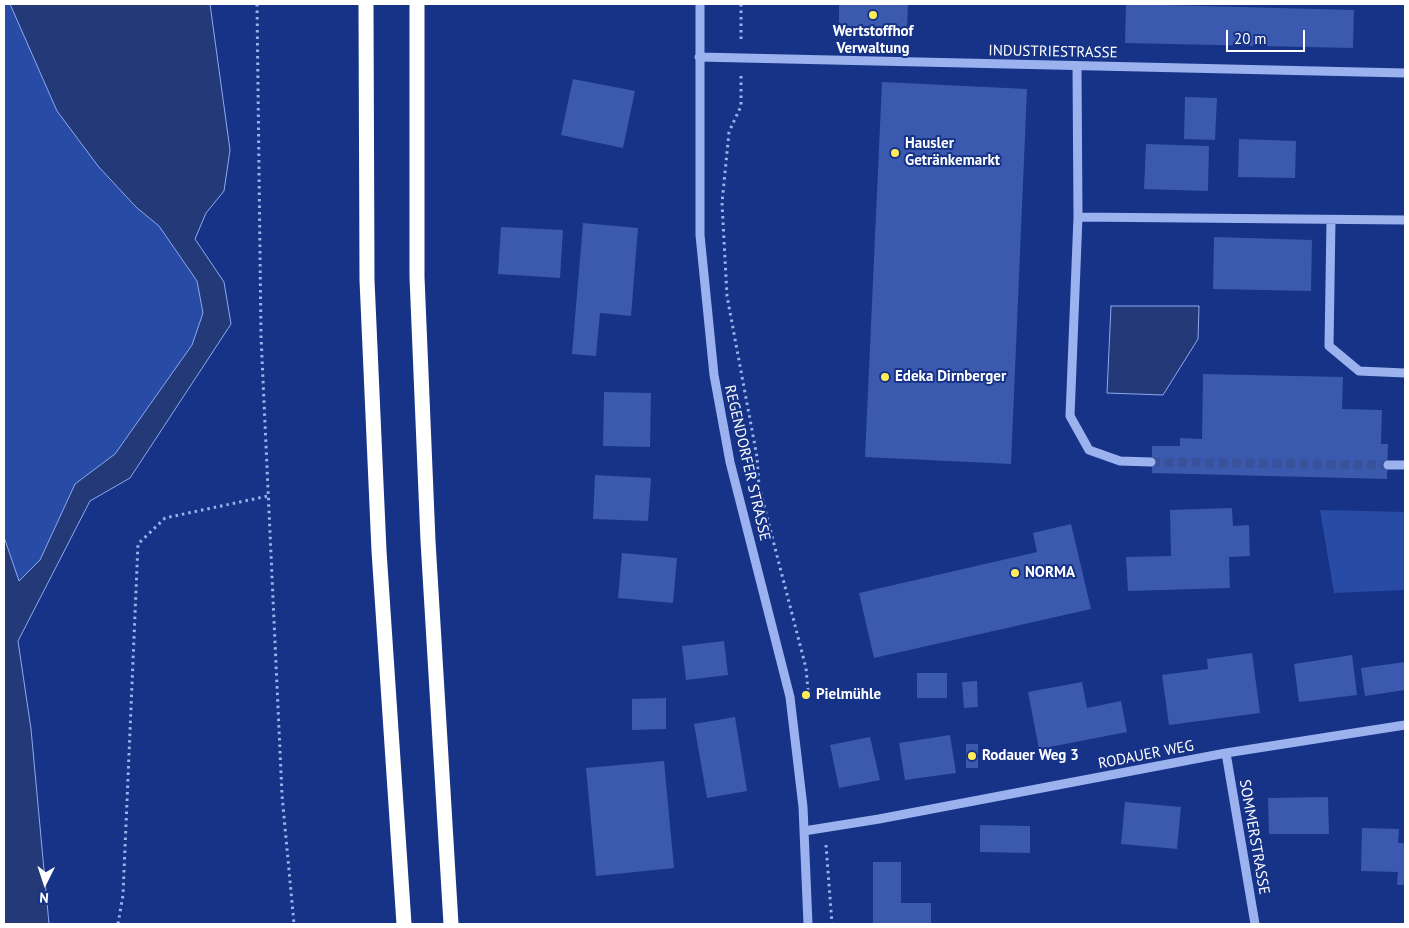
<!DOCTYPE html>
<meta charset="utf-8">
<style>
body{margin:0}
#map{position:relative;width:1409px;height:928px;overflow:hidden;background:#163387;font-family:"PT Sans",sans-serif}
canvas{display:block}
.frame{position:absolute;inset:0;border:5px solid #fff;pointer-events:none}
.north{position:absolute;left:20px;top:858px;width:50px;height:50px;-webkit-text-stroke:4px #163387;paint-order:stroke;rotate:184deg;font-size:14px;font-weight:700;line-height:20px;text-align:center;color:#fff}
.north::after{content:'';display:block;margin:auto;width:18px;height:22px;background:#fff;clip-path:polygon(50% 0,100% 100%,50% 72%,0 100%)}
.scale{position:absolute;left:1226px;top:30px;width:79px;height:22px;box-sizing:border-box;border:2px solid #fff;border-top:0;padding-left:6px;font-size:15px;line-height:18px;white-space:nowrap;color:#fff;-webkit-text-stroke:4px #163387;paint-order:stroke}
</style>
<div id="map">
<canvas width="1409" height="928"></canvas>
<div class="frame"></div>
<div class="north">N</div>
<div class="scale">20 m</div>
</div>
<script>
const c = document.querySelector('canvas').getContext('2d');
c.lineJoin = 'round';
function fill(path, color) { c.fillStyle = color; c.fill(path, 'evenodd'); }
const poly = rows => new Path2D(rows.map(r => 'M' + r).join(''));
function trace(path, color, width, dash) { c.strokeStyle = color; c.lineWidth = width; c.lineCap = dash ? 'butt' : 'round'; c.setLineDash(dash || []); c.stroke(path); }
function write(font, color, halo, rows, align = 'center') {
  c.font = font + ' "PT Sans",sans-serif'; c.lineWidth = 4; c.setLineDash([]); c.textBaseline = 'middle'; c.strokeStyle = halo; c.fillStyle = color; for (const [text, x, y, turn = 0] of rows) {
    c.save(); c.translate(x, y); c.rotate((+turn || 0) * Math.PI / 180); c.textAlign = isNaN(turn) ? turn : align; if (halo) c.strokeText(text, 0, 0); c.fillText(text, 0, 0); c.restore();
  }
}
fill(poly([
 [4,4,10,4,57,111,136,207,159,226,197,281,203,313,192,345,115,454,75,484,40,560,19,581,4,537],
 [1320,510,1405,512,1405,590,1334,593]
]), '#284ba6');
const water = poly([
 [10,4,210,4,230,150,224,191,206,213,195,239,224,282,231,324,130,478,90,501,18,641,31,729,49,924,4,924,4,537,19,581,40,560,75,484,115,454,192,345,203,313,197,281,159,226,136,207,98,166,57,111,10,4],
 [1111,306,1199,306,1198,339,1163,395,1107,393,1111,306]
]);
fill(water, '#233978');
trace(water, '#8eaaf1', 1);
fill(poly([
 [839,4,908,4,907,27,839,26],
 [1126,4,1354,10,1353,48,1125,43],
 [573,79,635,91,623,148,561,135],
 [882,82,1027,89,1011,464,865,457],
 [1185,97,1217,98,1215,140,1184,139],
 [1239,139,1296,141,1295,178,1238,177],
 [1146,144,1209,146,1208,191,1144,189],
 [583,223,638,228,631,316,600,313,596,356,572,354],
 [501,227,563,230,560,278,498,274],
 [1214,237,1312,240,1311,291,1213,289],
 [1203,374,1343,377,1342,409,1382,410,1381,444,1388,444,1387,479,1152,473,1152,446,1180,446,1180,438,1202,439],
 [604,392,651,393,650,447,603,446],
 [595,475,651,478,648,521,593,519],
 [1232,508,1233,526,1249,525,1250,556,1229,557,1230,588,1128,591,1126,557,1171,556,1170,510],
 [1071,524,1091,609,874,658,859,593,1037,552,1033,533],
 [622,553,677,558,673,603,618,598],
 [724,641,728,675,686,680,682,646],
 [1252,653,1260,713,1169,725,1162,675,1208,669,1207,659],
 [1352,655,1357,695,1299,702,1294,664],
 [1405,662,1405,690,1365,696,1361,668],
 [917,673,947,673,947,698,917,698],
 [977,681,978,707,964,708,962,682],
 [1082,682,1087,708,1121,701,1127,732,1039,749,1028,692],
 [666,698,666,729,632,730,632,699],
 [735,717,747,791,707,798,694,724],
 [950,735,956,773,905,780,899,743],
 [870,737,880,780,839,788,830,745],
 [966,744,978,744,978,768,966,768],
 [664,761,674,868,596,876,586,768],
 [1328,797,1329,834,1269,834,1268,798],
 [1125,802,1181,807,1177,849,1121,844],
 [980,825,1030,826,1030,853,980,852],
 [1362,828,1399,829,1398,843,1405,843,1405,885,1397,885,1398,872,1361,871],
 [873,862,901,862,901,903,931,903,931,924,873,924]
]), '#3a59af');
trace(poly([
 [1151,462,1388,465]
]), '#395299', 9, [9, 4.5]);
trace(poly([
 [257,4,261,336,282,795,294,924],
 [741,4,741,42],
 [741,76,741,106,729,132,722,203,727,296,757,457,759,486,806,668,808,690],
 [826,845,832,924],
 [118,924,123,895,138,544,165,518,268,496]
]), '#9bb2ee', 3, [2.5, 4]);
trace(poly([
 [700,4,700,235,714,375,730,462,790,697,803,807,808,924],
 [699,57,1405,73],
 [1077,67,1078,217,1070,416,1089,450,1120,461,1151,462],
 [1078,217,1405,220],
 [1331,220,1329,346,1359,371,1405,373],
 [1388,465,1405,465],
 [1226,753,1255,924],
 [804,831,879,819,1226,753,1405,725]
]), '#9bb2ee', 9);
trace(poly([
 [366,4,367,280,379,551,404,924],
 [417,4,417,277,428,541,451,924]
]), '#fff', 15);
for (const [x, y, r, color] of [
 [873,15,5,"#ffec59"],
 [895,153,5,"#ffec59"],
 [885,377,5,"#ffec59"],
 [1015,573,5,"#ffec59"],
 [806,695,5,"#ffec59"],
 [972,756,5,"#ffec59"]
]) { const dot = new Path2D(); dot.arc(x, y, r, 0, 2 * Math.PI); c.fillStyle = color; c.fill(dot); trace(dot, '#163387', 2); }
write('bold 15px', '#fff', '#163387', [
 ["Wertstoffhof",873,32,"center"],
 ["Verwaltung",873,49,"center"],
 ["Hausler",905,144],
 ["Getränkemarkt",905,161],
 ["Edeka Dirnberger",895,377],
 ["NORMA",1025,573],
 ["Pielmühle",816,695],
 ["Rodauer Weg 3",982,756]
], 'left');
write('15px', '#fff', '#163387', [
 ["INDUSTRIESTRASSE",1053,52,1],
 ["REGENDORFER STRASSE",747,463,77],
 ["RODAUER WEG",1146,755,-11],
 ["SOMMERSTRASSE",1254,837,80]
]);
</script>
